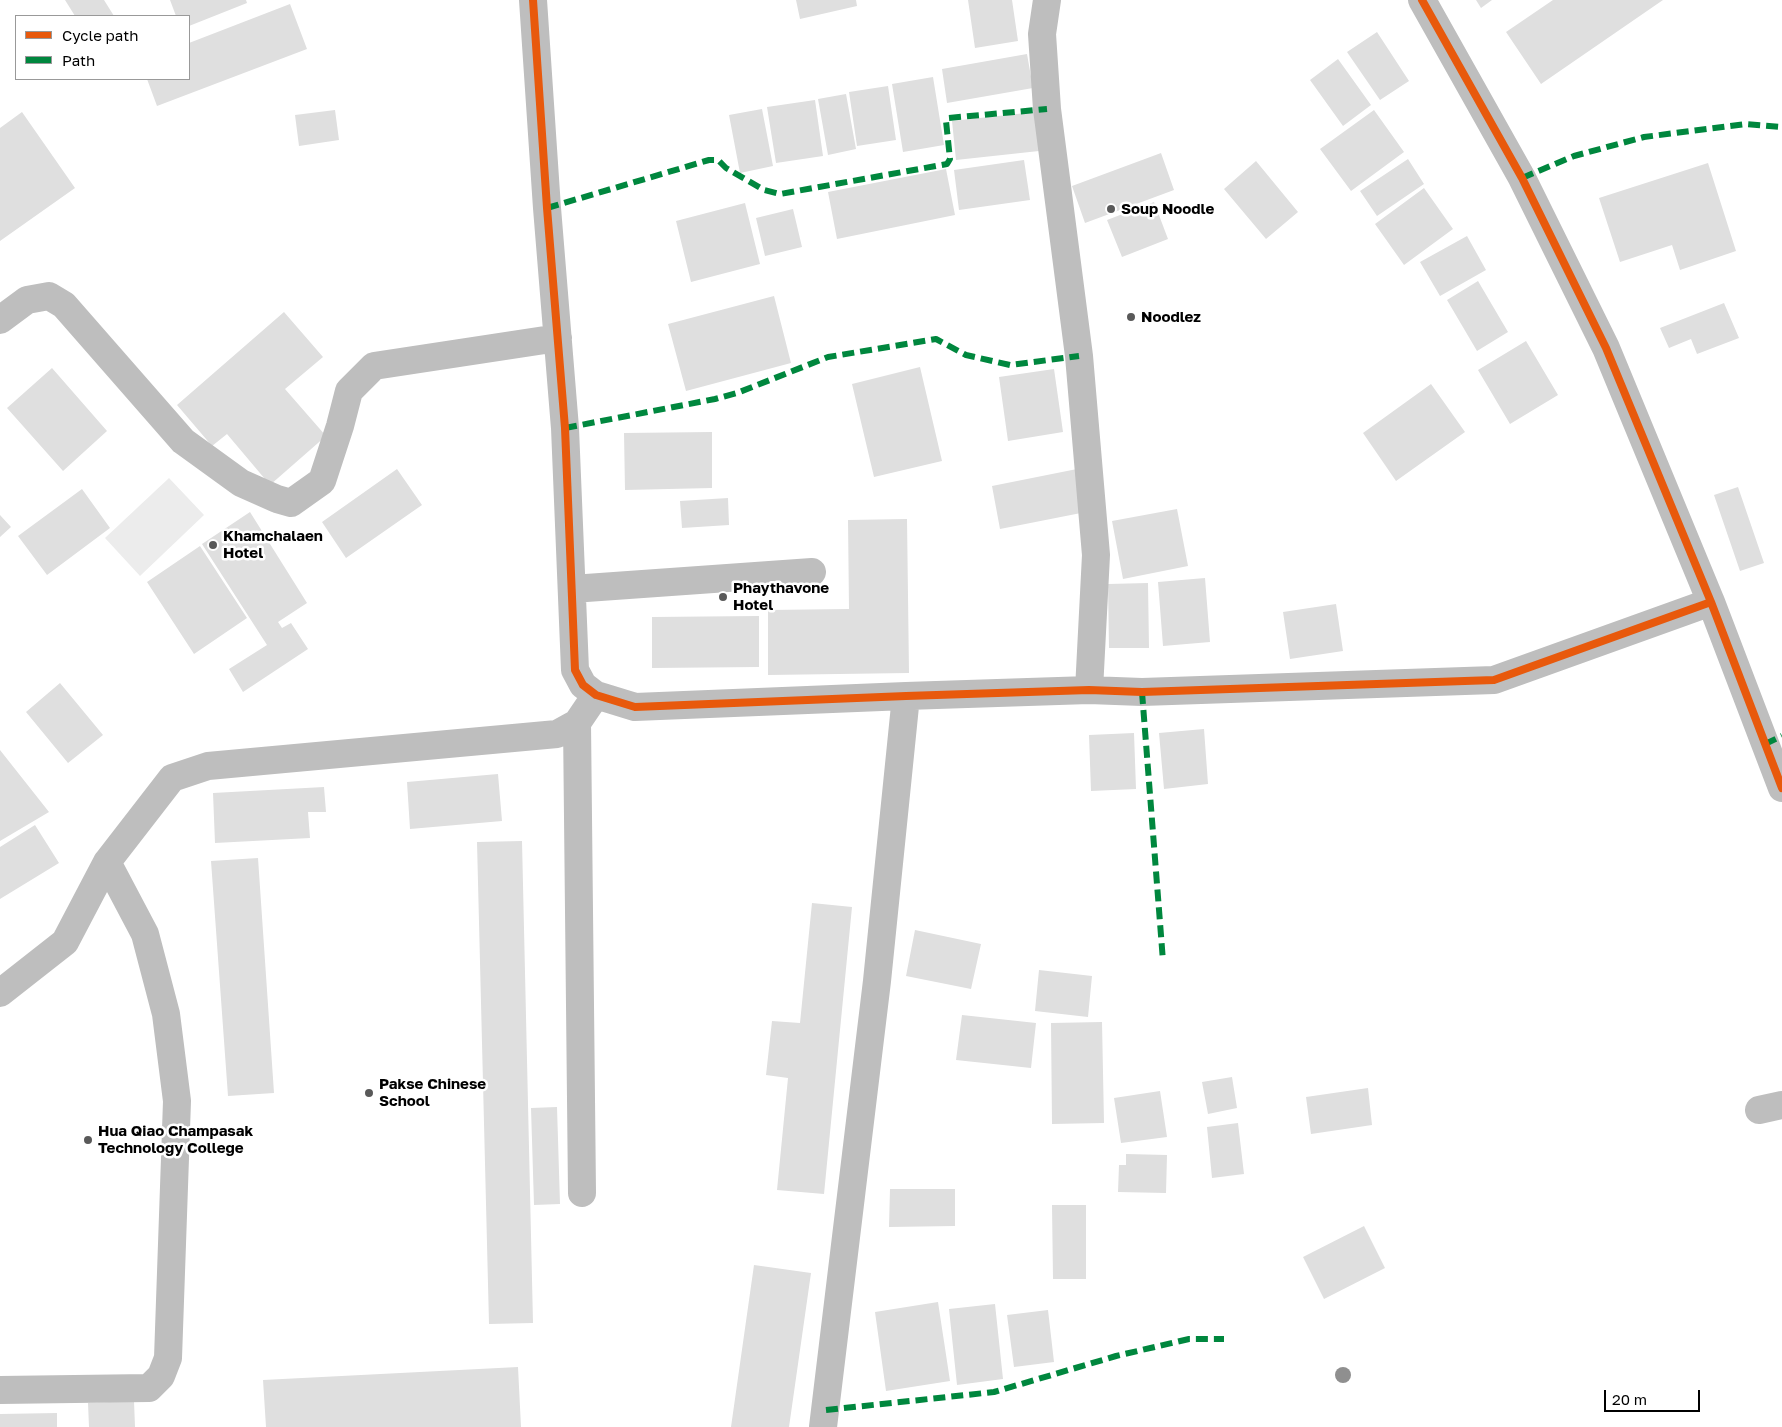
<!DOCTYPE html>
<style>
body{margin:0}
#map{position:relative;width:1782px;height:1427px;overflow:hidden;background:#fff;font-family:"Golos Text",sans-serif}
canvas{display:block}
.legend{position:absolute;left:15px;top:15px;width:175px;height:65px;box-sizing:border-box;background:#fff;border:1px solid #999;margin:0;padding:6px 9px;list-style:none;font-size:15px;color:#000}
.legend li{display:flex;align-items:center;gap:10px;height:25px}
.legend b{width:25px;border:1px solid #999}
.scale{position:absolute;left:1604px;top:1390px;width:96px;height:22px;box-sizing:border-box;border:2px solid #000;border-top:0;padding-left:6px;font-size:15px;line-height:18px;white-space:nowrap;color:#000;-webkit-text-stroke:4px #fff;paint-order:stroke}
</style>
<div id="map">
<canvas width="1782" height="1427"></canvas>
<ul class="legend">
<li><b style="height:6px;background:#e8590c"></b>Cycle path</li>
<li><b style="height:6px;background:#00873e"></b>Path</li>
</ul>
<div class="scale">20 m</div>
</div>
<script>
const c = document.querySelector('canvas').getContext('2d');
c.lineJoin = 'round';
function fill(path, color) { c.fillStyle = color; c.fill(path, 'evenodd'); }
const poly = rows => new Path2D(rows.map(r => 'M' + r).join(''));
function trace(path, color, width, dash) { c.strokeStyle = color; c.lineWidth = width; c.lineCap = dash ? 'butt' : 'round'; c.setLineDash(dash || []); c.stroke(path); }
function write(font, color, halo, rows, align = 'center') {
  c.font = font + ' "Golos Text",sans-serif'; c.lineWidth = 5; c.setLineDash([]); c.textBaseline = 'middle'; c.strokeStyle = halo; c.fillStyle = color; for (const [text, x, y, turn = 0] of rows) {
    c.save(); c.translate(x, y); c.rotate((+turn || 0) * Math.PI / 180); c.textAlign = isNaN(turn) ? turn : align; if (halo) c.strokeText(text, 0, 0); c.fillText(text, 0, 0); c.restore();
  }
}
fill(poly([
 [169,478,204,515,140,576,105,538]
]), '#ececec');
fill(poly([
 [65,0,104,0,114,16,75,16],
 [170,0,246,0,247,3,189,26,189,16,176,16],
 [796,0,856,0,857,6,800,19],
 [968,0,1012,0,1018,41,975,48],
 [1476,0,1492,0,1481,8],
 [1553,0,1663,0,1541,84,1506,32],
 [290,4,307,49,157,106,147,79,189,79,189,43],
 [1377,32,1409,81,1380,100,1347,52],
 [1027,54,1033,88,947,103,942,69],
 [1338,59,1371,105,1343,126,1310,80],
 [933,77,944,145,903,152,892,84],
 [888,86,896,140,857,146,849,92],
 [846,94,856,149,828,155,818,99],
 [815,100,823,156,776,163,767,107],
 [762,109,773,166,740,173,729,115],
 [335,110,339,140,299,146,295,115],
 [1374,110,1404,152,1351,191,1320,149],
 [22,112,75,188,0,241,0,128],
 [1035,112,1039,151,956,160,952,121],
 [1161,153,1174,190,1085,223,1072,186],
 [1408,159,1424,184,1377,216,1360,191],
 [1024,160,1030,200,959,210,954,170],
 [1256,161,1298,212,1266,239,1224,189],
 [1708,163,1736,251,1680,270,1672,245,1620,262,1599,198],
 [946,169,955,215,837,239,828,192],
 [1424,188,1453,229,1404,265,1375,224],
 [1154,202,1168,239,1122,257,1107,220],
 [745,203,760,264,691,282,676,221],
 [793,209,802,247,765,256,756,218],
 [1467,236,1486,270,1440,296,1420,262],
 [1478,281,1508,332,1477,351,1447,300],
 [774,296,791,363,686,391,668,324],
 [1724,303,1739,338,1697,354,1691,339,1669,348,1660,328],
 [284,312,323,357,285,389,326,436,270,485,227,434,212,446,177,405],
 [1526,341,1558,395,1510,424,1478,370],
 [920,367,942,461,874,477,852,384],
 [52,368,107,431,63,471,7,408],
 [1054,369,1063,432,1008,441,999,377],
 [1431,384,1465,432,1396,481,1363,433],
 [712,432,712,488,625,490,624,433],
 [397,469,422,505,346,558,322,522],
 [1077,469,1086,512,1000,529,992,486],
 [1738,487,1764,563,1740,571,1714,495],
 [82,489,110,528,47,575,18,536],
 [728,498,729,525,682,528,680,501],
 [1177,509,1188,566,1123,579,1112,521],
 [250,512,307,603,278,622,282,628,291,623,308,649,243,692,229,669,267,645,202,544],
 [0,515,11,527,0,537],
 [907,519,909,673,768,675,768,610,849,609,848,520],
 [200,546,247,618,194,654,147,582],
 [1205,578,1210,642,1163,646,1158,582],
 [1148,583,1149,648,1109,648,1108,584],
 [1336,604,1343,651,1290,659,1283,612],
 [759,616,759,667,652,668,652,617],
 [60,683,103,735,68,763,26,712],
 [1204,729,1208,784,1164,789,1159,733],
 [1134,733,1136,789,1091,791,1089,735],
 [0,750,49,812,0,841],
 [498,774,502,821,410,829,407,782],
 [324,787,326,812,308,812,310,838,215,843,213,793],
 [35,825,59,863,0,899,0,847],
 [522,841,533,1323,489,1324,477,842],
 [258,858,274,1093,228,1096,211,861],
 [812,903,852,907,824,1194,777,1190,788,1078,766,1075,772,1021,800,1023],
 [915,930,981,944,971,989,906,976],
 [1039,970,1092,976,1088,1017,1035,1011],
 [962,1015,1036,1023,1031,1068,956,1060],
 [1102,1022,1104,1123,1052,1124,1051,1023],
 [1232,1077,1237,1108,1208,1114,1202,1082],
 [1368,1088,1372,1125,1311,1134,1306,1097],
 [1160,1091,1167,1137,1121,1143,1114,1098],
 [557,1107,560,1204,534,1205,531,1108],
 [1238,1123,1244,1174,1212,1178,1207,1127],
 [1126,1154,1167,1155,1166,1193,1118,1192,1119,1165,1126,1165],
 [890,1189,955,1189,955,1226,889,1227],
 [1052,1205,1086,1205,1086,1279,1053,1279],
 [1364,1226,1385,1268,1324,1299,1303,1257],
 [754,1265,811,1273,789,1427,731,1427],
 [938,1302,950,1381,886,1391,875,1312],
 [995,1304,1003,1379,957,1385,949,1309],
 [1048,1310,1054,1362,1014,1367,1007,1315],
 [518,1367,521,1427,266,1427,263,1380],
 [134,1401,135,1427,89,1427,88,1403],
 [57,1413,57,1427,0,1427,0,1414]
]), '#dfdfdf');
trace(poly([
 [533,0,547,208,565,428,575,670,583,685,596,695,635,707,906,696,1089,690,1142,692,1494,680,1711,602],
 [1047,0,1042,34,1047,109,1079,356,1096,555,1089,690],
 [1422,0,1522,178,1606,348,1711,602,1782,788],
 [0,320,27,300,49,296,64,305,183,441,241,483,277,499,291,503,322,481,340,426,349,391,374,366,558,338],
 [572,589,812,572],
 [577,723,582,1193],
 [0,993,65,942,107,862,172,778,208,766,557,734,577,723,596,695],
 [1759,1110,1782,1105],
 [0,1390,149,1388,161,1376,168,1358,177,1101,166,1014,145,934,107,862],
 [823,1427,877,981,906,696]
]), '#bebebe', 28);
trace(poly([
 [1522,178,1574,156,1644,137,1746,124,1782,127],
 [547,208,709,160,718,160,726,168,764,190,780,194,947,164,950,159,946,121,948,118,1047,109],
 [565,428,715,399,737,393,828,357,936,339,966,355,1010,365,1079,356],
 [1142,692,1163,961],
 [1765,744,1782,736],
 [826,1410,994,1392,1116,1356,1189,1339,1224,1339]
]), '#00873e', 6, [12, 6]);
trace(poly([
 [533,0,547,208,565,428,575,670,583,685,596,695,635,707,906,696,1089,690,1142,692,1494,680,1711,602],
 [1422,0,1522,178,1606,348,1711,602,1782,788]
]), '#e8590c', 8);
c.fillStyle = '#8f8f8f';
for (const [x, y] of [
 [1343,1375]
]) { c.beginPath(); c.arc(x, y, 8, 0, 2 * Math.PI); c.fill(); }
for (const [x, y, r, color] of [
 [1111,209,5,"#595959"],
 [1131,317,5,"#595959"],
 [213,545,5,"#595959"],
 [723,597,5,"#595959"],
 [369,1093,5,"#595959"],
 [88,1140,5,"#595959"]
]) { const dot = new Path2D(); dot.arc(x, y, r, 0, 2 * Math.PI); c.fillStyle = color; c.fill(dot); trace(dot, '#fff', 2); }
write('bold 15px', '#000', '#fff', [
 ["Soup Noodle",1121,209],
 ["Noodlez",1141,317],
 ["Khamchalaen",223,536],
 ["Hotel",223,553],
 ["Phaythavone",733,588],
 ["Hotel",733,605],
 ["Pakse Chinese",379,1084],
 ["School",379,1101],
 ["Hua Qiao Champasak",98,1131],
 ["Technology College",98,1148]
], 'left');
</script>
